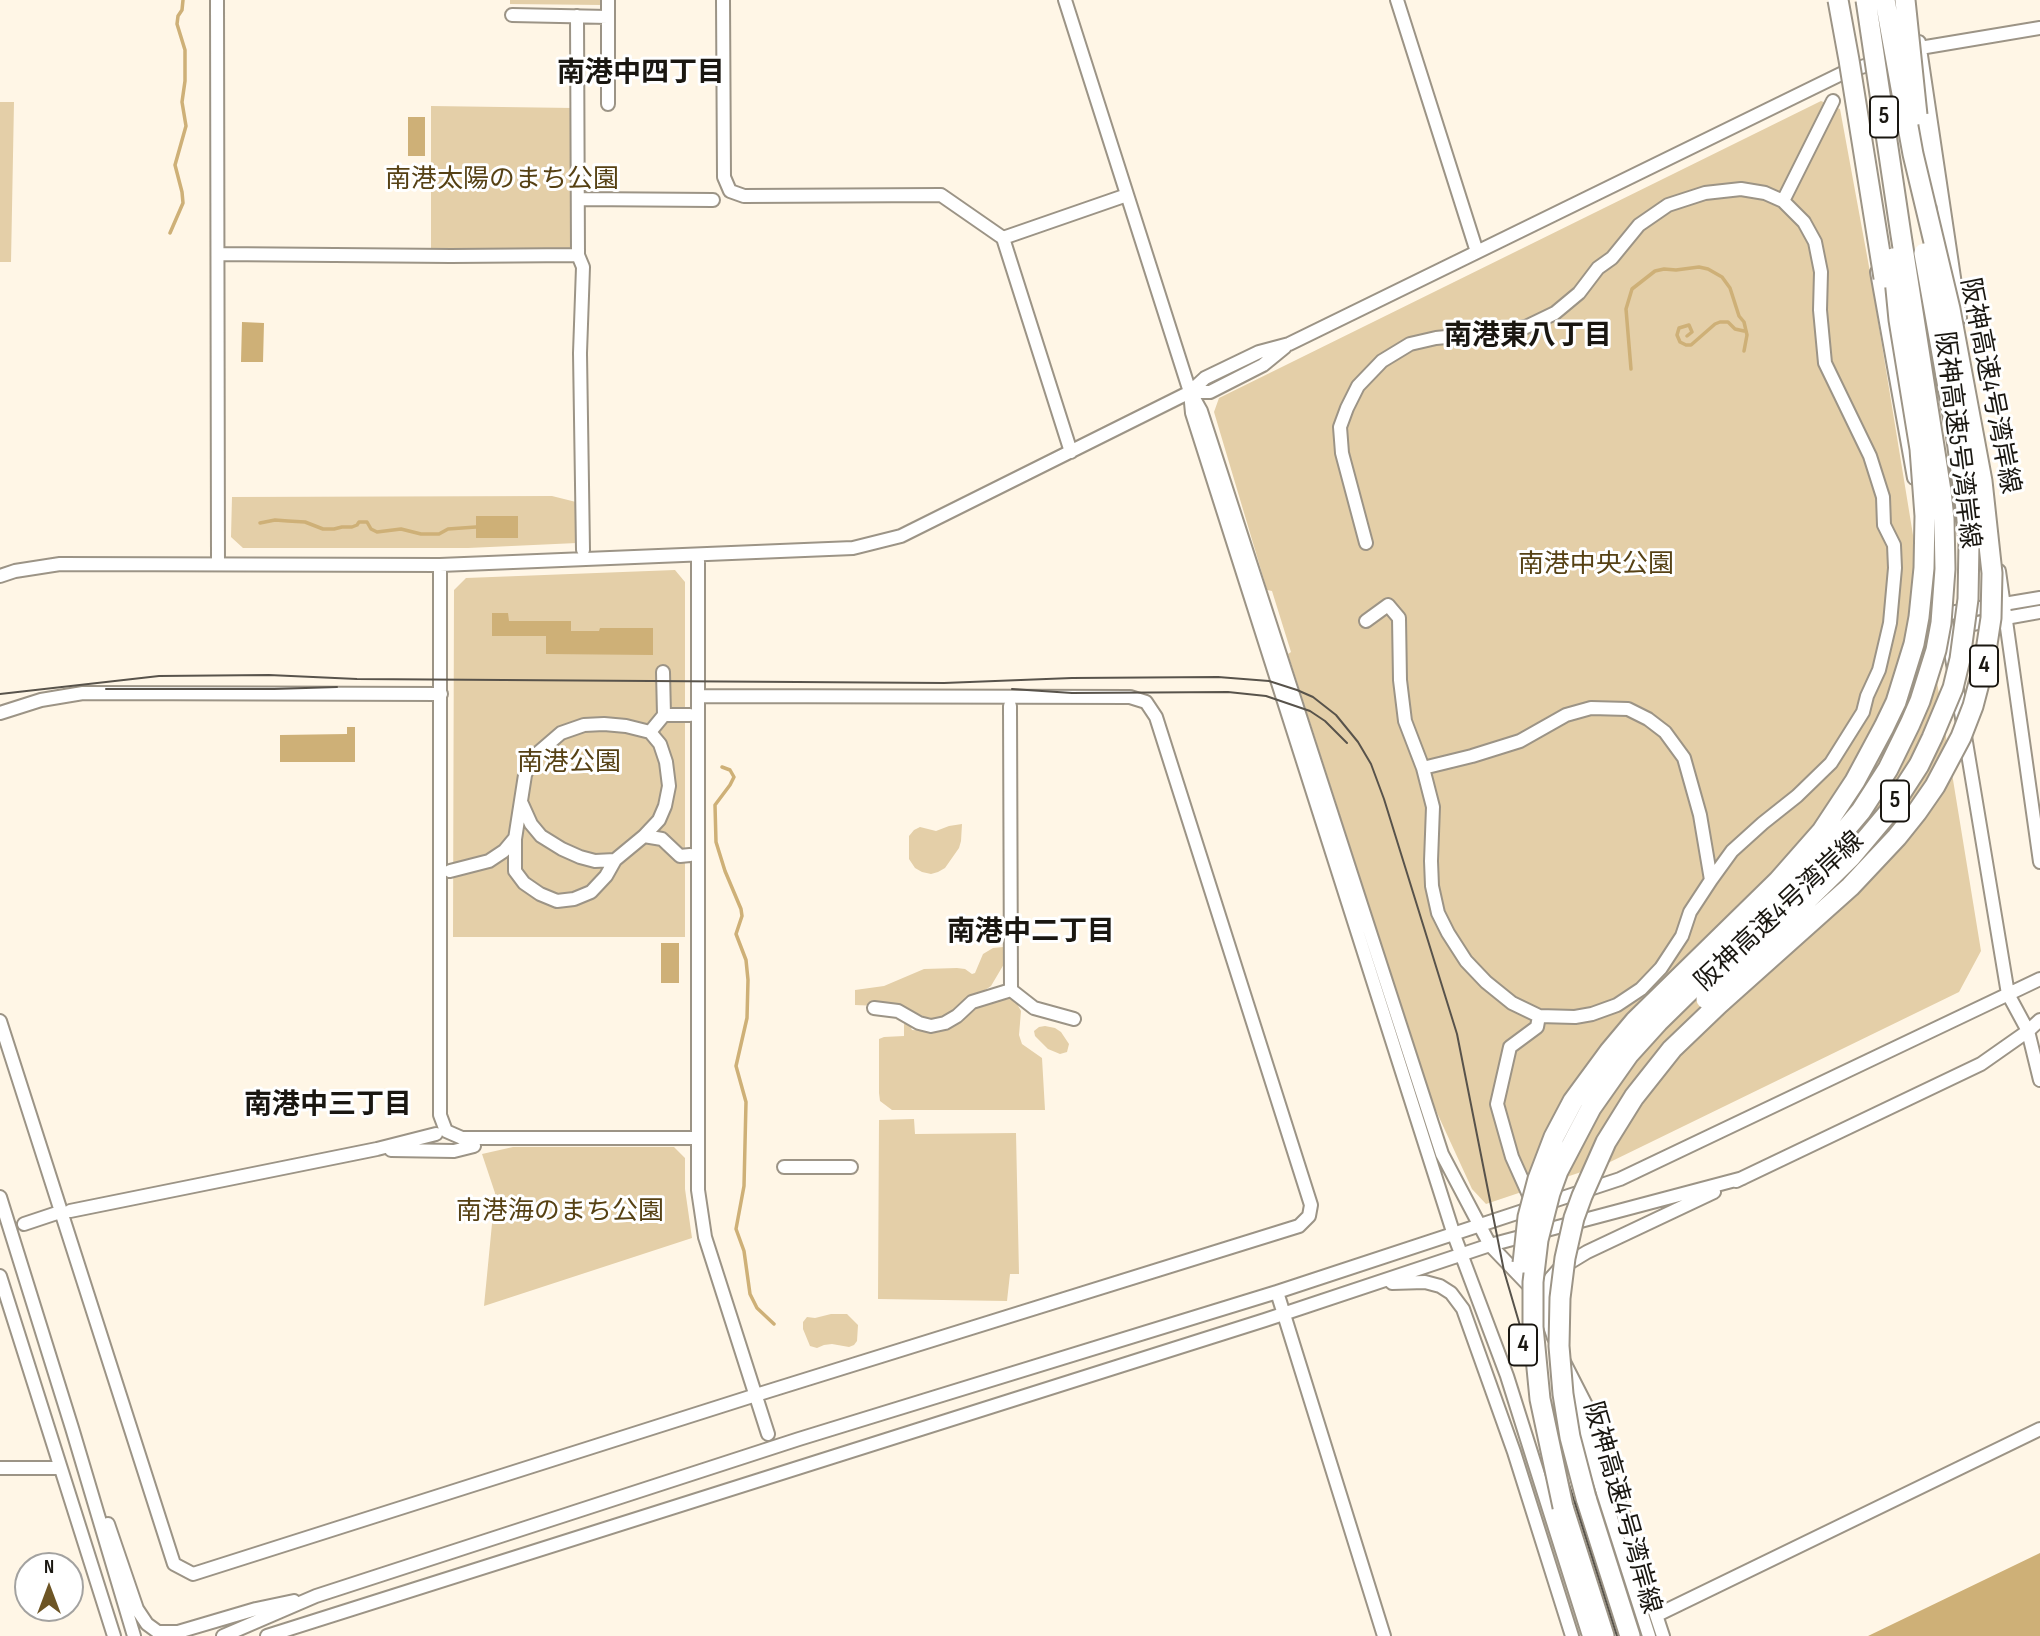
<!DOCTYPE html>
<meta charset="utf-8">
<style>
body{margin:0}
#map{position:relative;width:2040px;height:1636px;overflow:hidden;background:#fff6e6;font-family:"Sofia Sans Condensed",sans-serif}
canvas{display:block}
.north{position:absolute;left:14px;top:1552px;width:70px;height:70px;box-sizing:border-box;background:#fff;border:2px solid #a3a2a0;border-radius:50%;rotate:0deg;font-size:19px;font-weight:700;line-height:28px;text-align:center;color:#1a1711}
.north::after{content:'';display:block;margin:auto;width:24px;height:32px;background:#6d5525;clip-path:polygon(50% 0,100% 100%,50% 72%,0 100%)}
</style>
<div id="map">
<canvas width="2040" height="1636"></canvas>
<div class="north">N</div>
</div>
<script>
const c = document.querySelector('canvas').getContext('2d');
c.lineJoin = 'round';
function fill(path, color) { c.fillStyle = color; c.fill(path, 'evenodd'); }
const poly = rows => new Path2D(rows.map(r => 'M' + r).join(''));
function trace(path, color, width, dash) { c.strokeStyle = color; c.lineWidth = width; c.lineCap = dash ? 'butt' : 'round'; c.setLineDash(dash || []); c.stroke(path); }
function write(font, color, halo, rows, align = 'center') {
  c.font = font + ' "Sofia Sans Condensed","Noto Sans JP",sans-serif'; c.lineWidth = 6; c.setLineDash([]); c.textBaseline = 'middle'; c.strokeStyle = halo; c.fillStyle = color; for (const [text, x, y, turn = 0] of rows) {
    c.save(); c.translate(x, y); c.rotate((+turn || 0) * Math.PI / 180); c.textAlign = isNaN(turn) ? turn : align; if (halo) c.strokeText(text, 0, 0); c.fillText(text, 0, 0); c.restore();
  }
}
fill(poly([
 [510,0,602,0,602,5,510,4],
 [1821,101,1840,109,1870,272,1981,951,1959,992,1608,1163,1486,1204,1472,1189,1433,1104,1288,654,1291,652,1272,591,1267,590,1214,412,1219,398],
 [0,102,14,102,11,262,0,262],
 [431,106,573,108,574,245,563,254,431,253],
 [552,496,576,502,577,543,468,548,243,548,231,537,232,497],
 [675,570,685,582,685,937,453,937,454,590,466,578],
 [962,824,961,841,959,848,945,868,938,872,931,874,922,872,915,868,909,859,909,836,914,830,920,827,936,831,949,826],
 [1003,947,1004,964,991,986,945,1017,937,1019,925,1017,903,1007,855,1005,855,990,884,986,924,969,957,968,965,969,972,974,975,973,983,954,993,948],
 [1010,999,1016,1002,1021,1011,1019,1035,1022,1044,1042,1058,1045,1110,892,1110,880,1101,879,1093,879,1039,884,1037,904,1036,904,1024,909,1023,912,1030,928,1031,948,1026,980,1005,994,1000],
 [1045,1026,1055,1028,1061,1032,1069,1044,1067,1052,1060,1054,1048,1049,1035,1036,1034,1031,1039,1027],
 [914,1119,915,1134,1016,1133,1019,1274,1010,1274,1007,1301,878,1299,879,1120],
 [513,1147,674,1147,685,1158,685,1189,692,1238,484,1306,495,1193,482,1154],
 [831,1314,847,1314,858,1325,857,1341,854,1345,849,1347,832,1344,824,1345,817,1348,810,1346,803,1329,803,1322,807,1317,815,1318]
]), '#e4cfa8');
fill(poly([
 [408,117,425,117,425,156,408,156],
 [242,322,264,323,263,362,241,362],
 [476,516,518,516,518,538,476,538],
 [492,613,508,613,509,621,571,621,571,631,599,631,600,628,653,628,653,655,546,654,546,636,492,636],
 [347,727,355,727,355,762,280,762,280,735,347,734],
 [661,943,679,943,679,983,661,983],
 [2040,1553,2040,1636,1868,1636]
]), '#ceb077');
trace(poly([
 [170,233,183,203,182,192,175,165,186,126,182,102,185,81,185,50,177,24,178,16,182,10,183,0],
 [1687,336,1692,332,1689,325,1679,328,1677,335,1680,342,1686,345,1691,345,1715,324,1720,322,1728,322,1735,329,1744,331],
 [1631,369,1626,309,1632,289,1655,271,1664,269,1676,270,1699,267,1708,269,1722,277,1730,288,1739,316,1744,322,1747,335,1744,351],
 [260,523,275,520,288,521,305,522,323,529,334,529,342,527,352,527,357,525,359,522,367,522,371,529,377,532,401,529,421,534,439,534,448,529,476,527],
 [722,767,730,770,734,777,730,785,715,805,716,842,725,871,741,909,742,916,736,934,746,960,748,980,747,1018,736,1066,746,1102,744,1186,736,1229,744,1251,750,1294,757,1308,774,1324]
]), '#ceb077', 3.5);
const minor = poly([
 [217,0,218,564],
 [608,0,608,104],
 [723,0,724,177,730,191,744,196,941,195,1003,238,1071,452],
 [1065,0,1190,392,1192,413,1454,1235,1507,1376,1589,1636],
 [1397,0,1477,252],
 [512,15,608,17],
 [577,16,578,255,583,267,580,353,583,550],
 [1919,42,1960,318],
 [578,199,713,200],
 [1783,201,1833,101],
 [1003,238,1127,195],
 [218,254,451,256,578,255],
 [1877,272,1914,478],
 [1190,392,1210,392,1263,365,1285,347],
 [1192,395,1201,411,1442,1154,1490,1245,1538,1295,1544,1308,1554,1338],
 [1366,543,1342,453,1340,427,1347,408,1358,386,1382,361,1410,344,1436,338,1498,332,1526,327,1555,313,1579,293,1598,268,1612,258,1639,225,1668,205,1705,193,1741,189,1765,193,1783,201,1804,222,1815,242,1821,272,1820,310,1825,363,1870,456,1883,497,1884,525,1894,545,1895,568,1890,623,1879,670,1867,696,1863,712,1831,763,1797,796,1763,823,1732,851,1711,880,1690,912,1682,936,1661,968,1641,989,1617,1005,1592,1014,1575,1017,1539,1016,1512,1003,1486,982,1466,961,1448,933,1438,913,1432,886,1431,861,1433,807,1423,768,1405,721,1400,680,1399,618,1388,605,1366,621],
 [698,555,698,1190,705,1237,768,1434],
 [440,565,440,1115,446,1131,462,1138,697,1138],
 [1999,571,2040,862],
 [0,576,15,571,60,564,440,565,853,548,901,536,1190,392,1205,378,1259,352,1289,344,1843,73,1920,48,2040,28],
 [1944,614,2040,598],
 [1946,622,2008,994,2028,1031,2040,1080],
 [1961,626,2040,612],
 [1010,706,1011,990],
 [0,713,41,700,83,693,441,694],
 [664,715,690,715],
 [604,724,626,726,650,732,660,744,666,762,669,786,665,806,659,820,644,836,615,860,606,876,591,892,574,899,557,901,540,894,524,883,515,871,515,839,525,775,532,758,561,733,584,725,604,724],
 [650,732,664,715,663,672],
 [1423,768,1472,756,1520,741,1566,715,1591,708,1628,709,1648,719,1665,732,1684,758,1700,815,1711,880],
 [522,804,531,824,541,836,562,849,580,857,595,861,615,860],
 [644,836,662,839,680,856,690,855],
 [450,871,489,861,504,851,514,839],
 [1011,990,1034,1008,1074,1019],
 [874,1008,898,1011,919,1023,931,1026,945,1023,957,1016,972,1002,1011,990],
 [0,1021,174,1564,193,1574,756,1395,1299,1226,1309,1216,1311,1205,1156,717,1146,702,1130,697,698,696],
 [391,1150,454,1151,474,1146],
 [784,1167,851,1167],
 [1736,1181,1981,1064,2028,1031,2040,1020],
 [1529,1195,1512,1157,1497,1104,1510,1047,1537,1027,1539,1016],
 [0,1197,72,1428,134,1636],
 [70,1211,377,1149,436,1134],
 [24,1224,57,1213],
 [0,1276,114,1636],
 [1392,1283,1425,1282,1440,1286,1451,1293,1463,1309,1514,1452,1572,1636],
 [1277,1292,1384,1636],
 [1544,1308,1547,1287,1551,1278,1559,1269,1587,1252,1714,1192],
 [1564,1362,1589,1411,1663,1636],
 [1571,1393,1649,1636],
 [0,1468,59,1468],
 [108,1524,137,1609,147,1624,158,1632,178,1632,256,1609,294,1601],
 [1657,1615,2040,1429],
 [223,1636,316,1596,799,1439,1277,1292,1620,1179,2040,979],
 [267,1636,1265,1320,1490,1245,1743,1178]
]);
const highway = poly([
 [1917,115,1932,197],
 [1586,1498,1630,1636],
 [1563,1507,1604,1636]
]);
trace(minor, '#9c9486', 16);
trace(highway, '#9c9486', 23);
trace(minor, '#fff', 12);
trace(highway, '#fff', 19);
trace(poly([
 [106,689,274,689,337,687],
 [1012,689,1072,693,1228,692,1266,696,1310,711,1325,721,1347,743],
 [0,694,159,676,269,675,357,679,944,683,1072,678,1218,677,1269,681,1297,690,1313,697,1336,715,1358,742,1371,764,1384,799,1457,1034,1504,1271,1535,1377,1617,1636]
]), '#58534b', 2);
const highwayBridge = poly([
 [1838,0,1849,60,1884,278],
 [1905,0,1917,115],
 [1706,999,1851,857,1888,813,1919,765,1932,738,1953,688,1960,659,1968,599,1969,543,1966,509,1956,432,1924,253],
 [1523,1263,1528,1217,1538,1179,1554,1137,1573,1101,1609,1052,1635,1021,1778,881,1822,831,1855,781,1884,727,1896,702,1914,644,1919,617,1924,568,1925,516,1920,449,1899,320,1893,258],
 [1586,1498,1570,1437,1563,1394,1559,1346,1560,1298,1565,1258,1574,1218,1582,1196,1606,1142,1634,1097,1672,1049,1719,1004,1850,887,1897,837,1917,812,1935,786,1961,737,1973,706,1984,664,1991,618,1992,573,1982,481,1950,309,1913,154,1885,0],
 [1563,1507,1540,1399,1533,1327,1533,1282,1538,1240,1550,1193,1558,1171,1591,1108,1629,1054,1658,1022,1801,882,1861,811,1888,769,1910,724,1920,701,1936,650,1941,623,1945,569,1944,519,1941,491,1901,235,1866,0]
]);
trace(highwayBridge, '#9c9486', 23, []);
trace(highwayBridge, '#fff', 19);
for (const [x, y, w] of [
 [1884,117,28],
 [1984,666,28],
 [1895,801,28],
 [1523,1345,28]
]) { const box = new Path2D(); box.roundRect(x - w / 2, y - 20.5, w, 41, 5); c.fillStyle = '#fff'; c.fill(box); trace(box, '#1a1711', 2); }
write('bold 24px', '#1a1711', null, [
 ["5",1884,117],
 ["4",1984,666],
 ["5",1895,801],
 ["4",1523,1345]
]);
write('26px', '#564114', '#fff', [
 ["南港太陽のまち公園",502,180],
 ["南港中央公園",1596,565],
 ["南港公園",569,763],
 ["南港海のまち公園",560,1212]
]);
write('26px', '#1a1711', '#fff', [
 ["阪神高速4号湾岸線",1989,386,79],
 ["阪神高速5号湾岸線",1956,440,83],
 ["阪神高速4号湾岸線",1780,912,-43],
 ["阪神高速4号湾岸線",1621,1508,74]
]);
write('bold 28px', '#1a1711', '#fff', [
 ["南港中四丁目",641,74],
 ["南港東八丁目",1528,337],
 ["南港中二丁目",1031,933],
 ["南港中三丁目",328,1106]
]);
</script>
